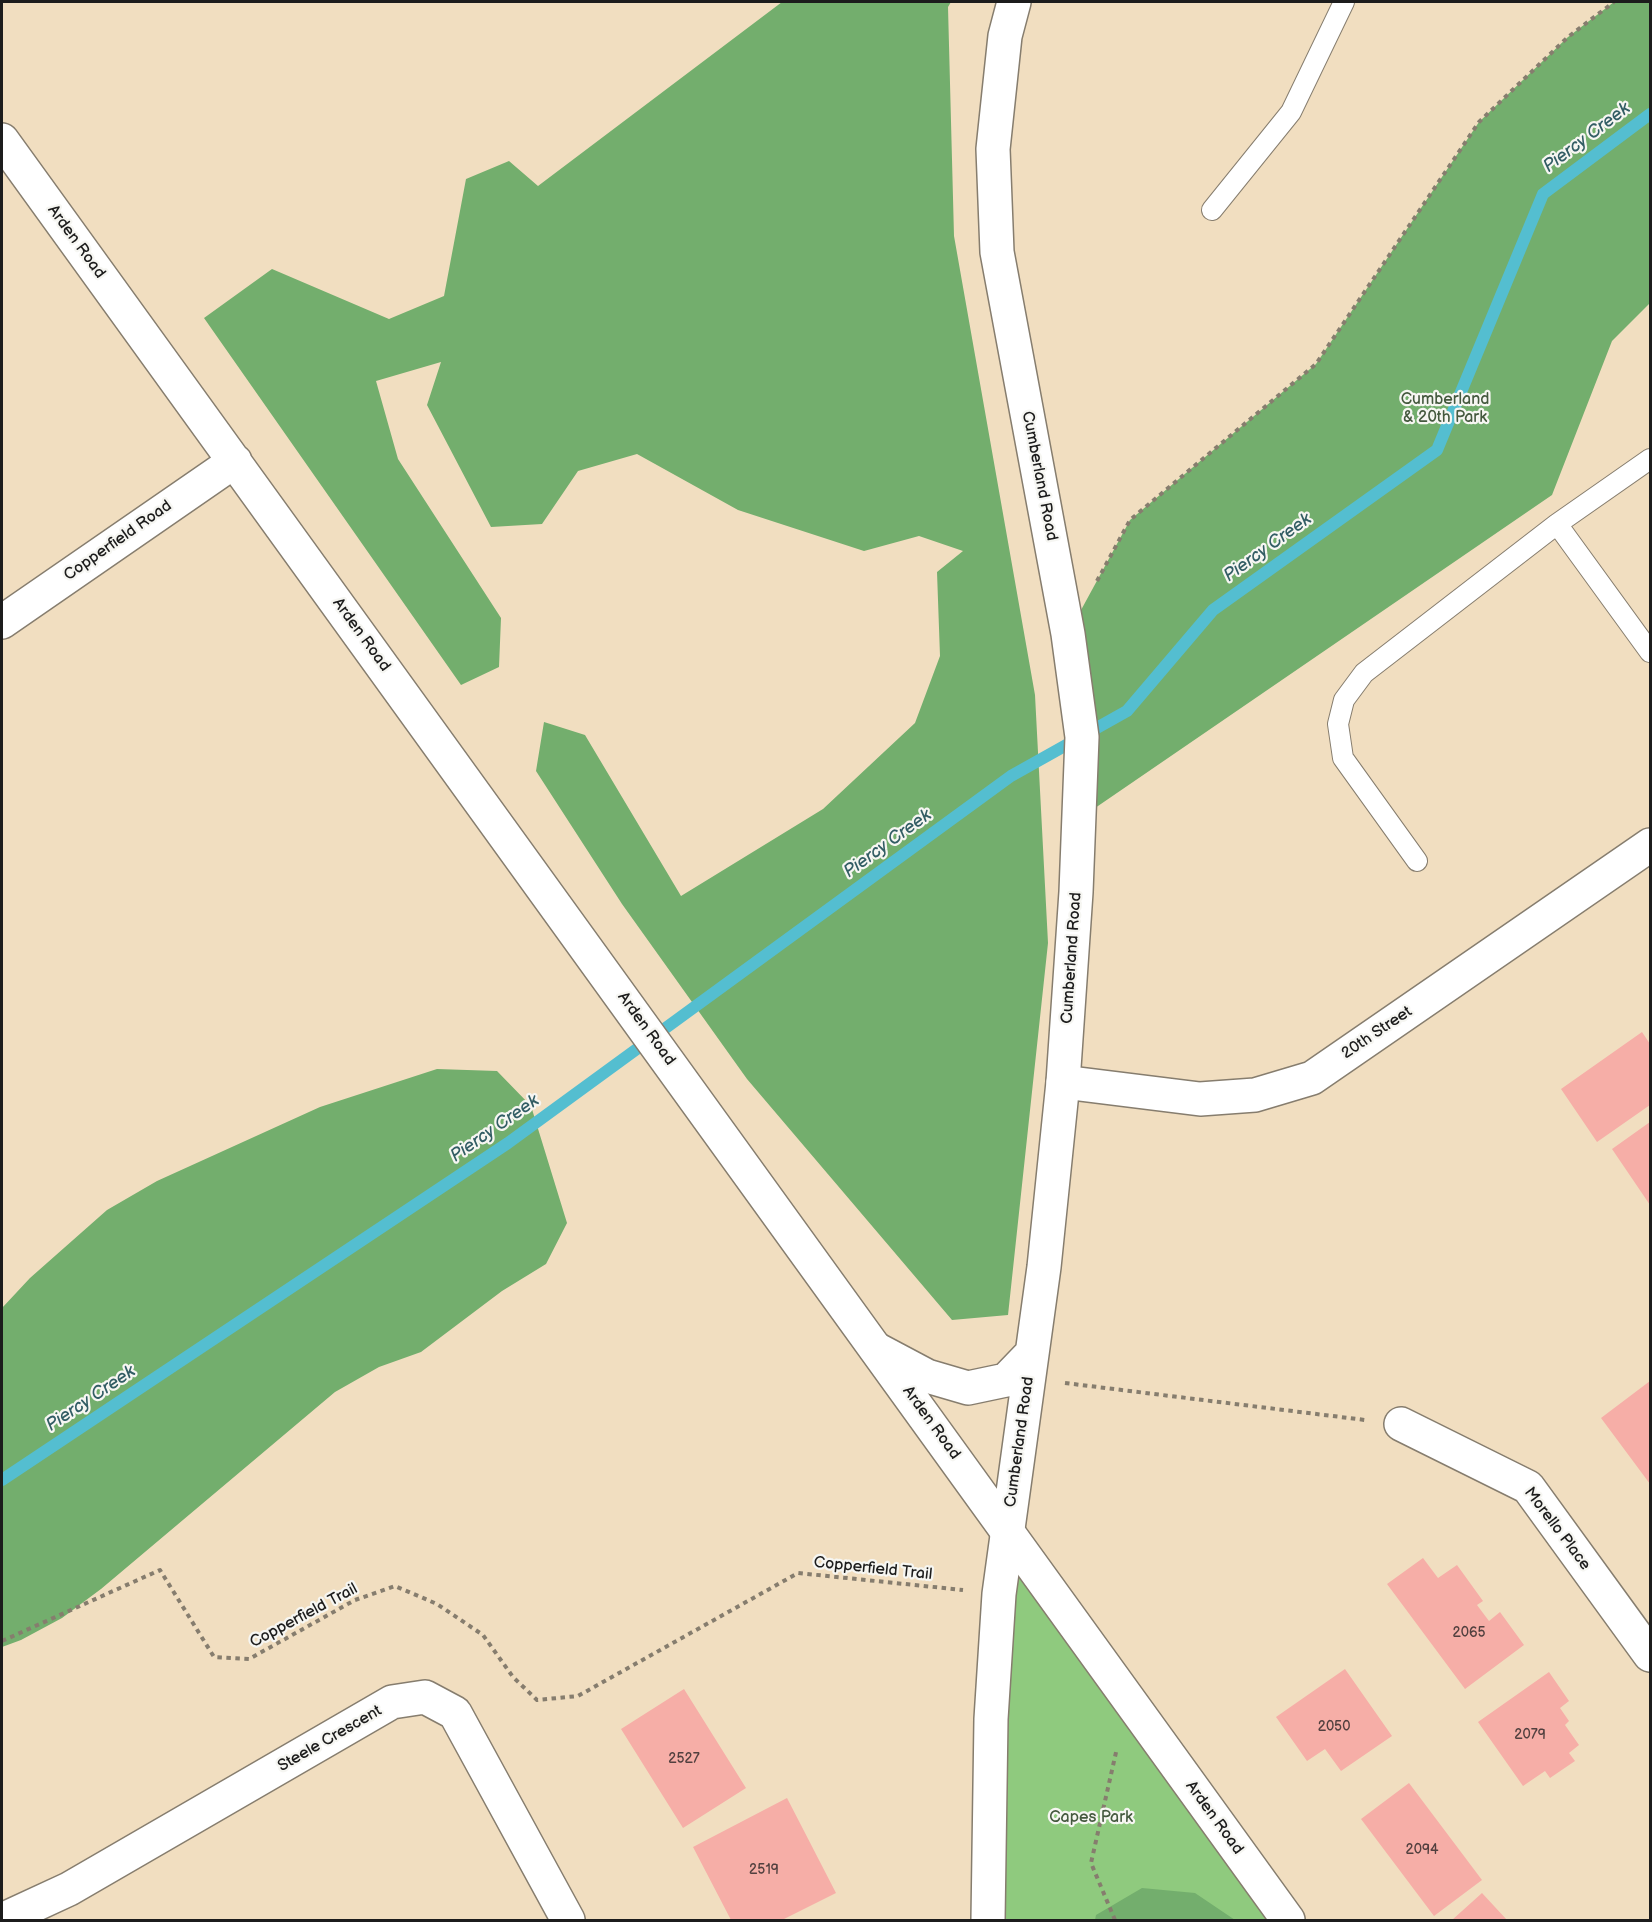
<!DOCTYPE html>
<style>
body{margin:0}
#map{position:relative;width:1652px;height:1922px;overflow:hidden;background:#f1dec0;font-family:"Balsamiq Sans",sans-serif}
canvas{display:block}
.frame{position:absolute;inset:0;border:3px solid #1c1c1c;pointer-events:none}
</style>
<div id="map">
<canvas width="1652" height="1922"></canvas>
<div class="frame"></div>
</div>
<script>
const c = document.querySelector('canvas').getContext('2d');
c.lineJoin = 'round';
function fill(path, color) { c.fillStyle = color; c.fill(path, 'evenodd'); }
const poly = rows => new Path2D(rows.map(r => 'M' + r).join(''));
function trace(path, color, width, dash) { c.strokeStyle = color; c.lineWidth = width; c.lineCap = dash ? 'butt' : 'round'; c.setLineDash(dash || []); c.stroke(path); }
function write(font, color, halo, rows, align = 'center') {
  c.font = font + ' "Balsamiq Sans",sans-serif'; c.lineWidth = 4.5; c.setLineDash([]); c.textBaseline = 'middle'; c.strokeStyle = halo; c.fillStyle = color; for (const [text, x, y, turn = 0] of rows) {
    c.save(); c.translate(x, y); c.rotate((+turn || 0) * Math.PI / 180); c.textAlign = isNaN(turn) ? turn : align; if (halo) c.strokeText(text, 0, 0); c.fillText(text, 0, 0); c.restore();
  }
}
fill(poly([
 [1009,1530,1288,1920,988,1920]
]), '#8fca7e');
fill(poly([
 [782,2,951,2,948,7,954,236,1035,695,1048,943,1008,1315,952,1320,747,1079,622,904,536,771,544,722,585,735,681,896,823,809,915,723,940,656,937,572,963,551,919,536,864,551,738,510,637,454,578,471,542,524,491,527,427,405,441,362,376,381,398,459,501,618,499,667,461,685,204,318,272,269,389,319,444,296,466,179,509,161,538,186],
 [1614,2,1650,2,1650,303,1612,341,1552,495,1079,819,1068,634,1130,520,1316,364,1479,122,1568,37],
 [437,1069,497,1071,531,1106,567,1223,546,1264,502,1291,421,1352,379,1367,335,1392,101,1589,62,1618,21,1640,2,1647,2,1308,30,1278,107,1210,157,1181,320,1107],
 [1142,1888,1195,1893,1235,1920,1095,1920,1096,1915]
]), '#73ae6d');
trace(poly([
 [2,1480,508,1143,1011,776,1127,711,1213,610,1437,450,1543,194,1650,114]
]), '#54bed0', 12);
fill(poly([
 [1642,1032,1650,1044,1650,1105,1597,1142,1561,1089],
 [1650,1122,1650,1205,1612,1149],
 [1650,1381,1650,1484,1601,1418],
 [1423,1558,1438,1578,1457,1565,1483,1601,1477,1605,1489,1621,1500,1612,1524,1645,1465,1689,1387,1584],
 [1345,1669,1392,1736,1341,1771,1325,1749,1307,1761,1276,1717],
 [1549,1672,1569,1701,1560,1708,1569,1721,1565,1725,1579,1745,1569,1753,1575,1761,1550,1778,1545,1771,1523,1786,1478,1722],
 [684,1689,746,1788,683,1828,621,1729],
 [1409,1783,1482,1880,1434,1916,1361,1819],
 [787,1798,836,1893,782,1920,731,1920,693,1847],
 [1482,1893,1507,1920,1452,1920]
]), '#f6aea7');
const service = poly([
 [1212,210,1291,112,1344,2],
 [1650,459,1557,524,1650,652],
 [1417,861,1343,758,1338,724,1344,700,1364,673,1557,524]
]);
const minor = poly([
 [2,140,1288,1920],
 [2,622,235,461],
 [1063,1082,1200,1099,1255,1095,1312,1078,1650,845],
 [1401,1424,1528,1487,1650,1655],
 [2,1920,69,1889,392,1702,425,1697,455,1713,568,1920]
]);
const tertiary = poly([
 [878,1350,927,1376,968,1388,1006,1380,1032,1353],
 [988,1920,991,1719,999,1594,1044,1267,1063,1082,1076,892,1082,737,1068,634,997,252,993,149,1005,36,1014,2]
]);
trace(service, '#867d6e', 22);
trace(minor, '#867d6e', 36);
trace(tertiary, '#867d6e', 36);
trace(poly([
 [1097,581,1130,520,1316,364,1479,122,1568,37,1614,2],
 [1065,1383,1365,1420],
 [2,1641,160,1570,214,1657,249,1659,355,1600,395,1586,437,1604,483,1635,513,1677,537,1700,578,1696,798,1573,963,1590],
 [1115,1920,1091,1863,1117,1748]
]), '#867d6e', 4, [4.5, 4.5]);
trace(service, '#fff', 20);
trace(minor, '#fff', 33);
trace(tertiary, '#fff', 33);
write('14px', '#52403f', null, [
 ["2065",1469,1633],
 ["2050",1334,1727],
 ["2079",1530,1735],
 ["2527",684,1759],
 ["2094",1422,1850],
 ["2519",764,1870]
]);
write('16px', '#1c1c1c', '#f6f6f2', [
 ["Arden Road",76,242,54],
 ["Cumberland Road",1039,476,79],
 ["Copperfield Road",118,541,-35],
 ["Arden Road",361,635,54],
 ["Cumberland Road",1072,958,-86],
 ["Arden Road",646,1029,54],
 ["20th Street",1377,1033,-34],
 ["Arden Road",931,1423,54],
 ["Cumberland Road",1020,1442,-82],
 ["Morello Place",1557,1529,53],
 ["Copperfield Trail",873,1569,6],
 ["Copperfield Trail",304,1616,-28],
 ["Steele Crescent",330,1739,-30],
 ["Arden Road",1214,1818,54]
]);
write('16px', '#44593e', '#f6f6f2', [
 ["Cumberland",1445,400],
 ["& 20th Park",1445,418],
 ["Capes Park",1091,1818]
]);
write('italic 18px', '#325d64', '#f6f6f2', [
 ["Piercy Creek",1587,138,-37],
 ["Piercy Creek",1268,548,-36],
 ["Piercy Creek",888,844,-36],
 ["Piercy Creek",495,1129,-35],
 ["Piercy Creek",91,1399,-34]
]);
</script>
